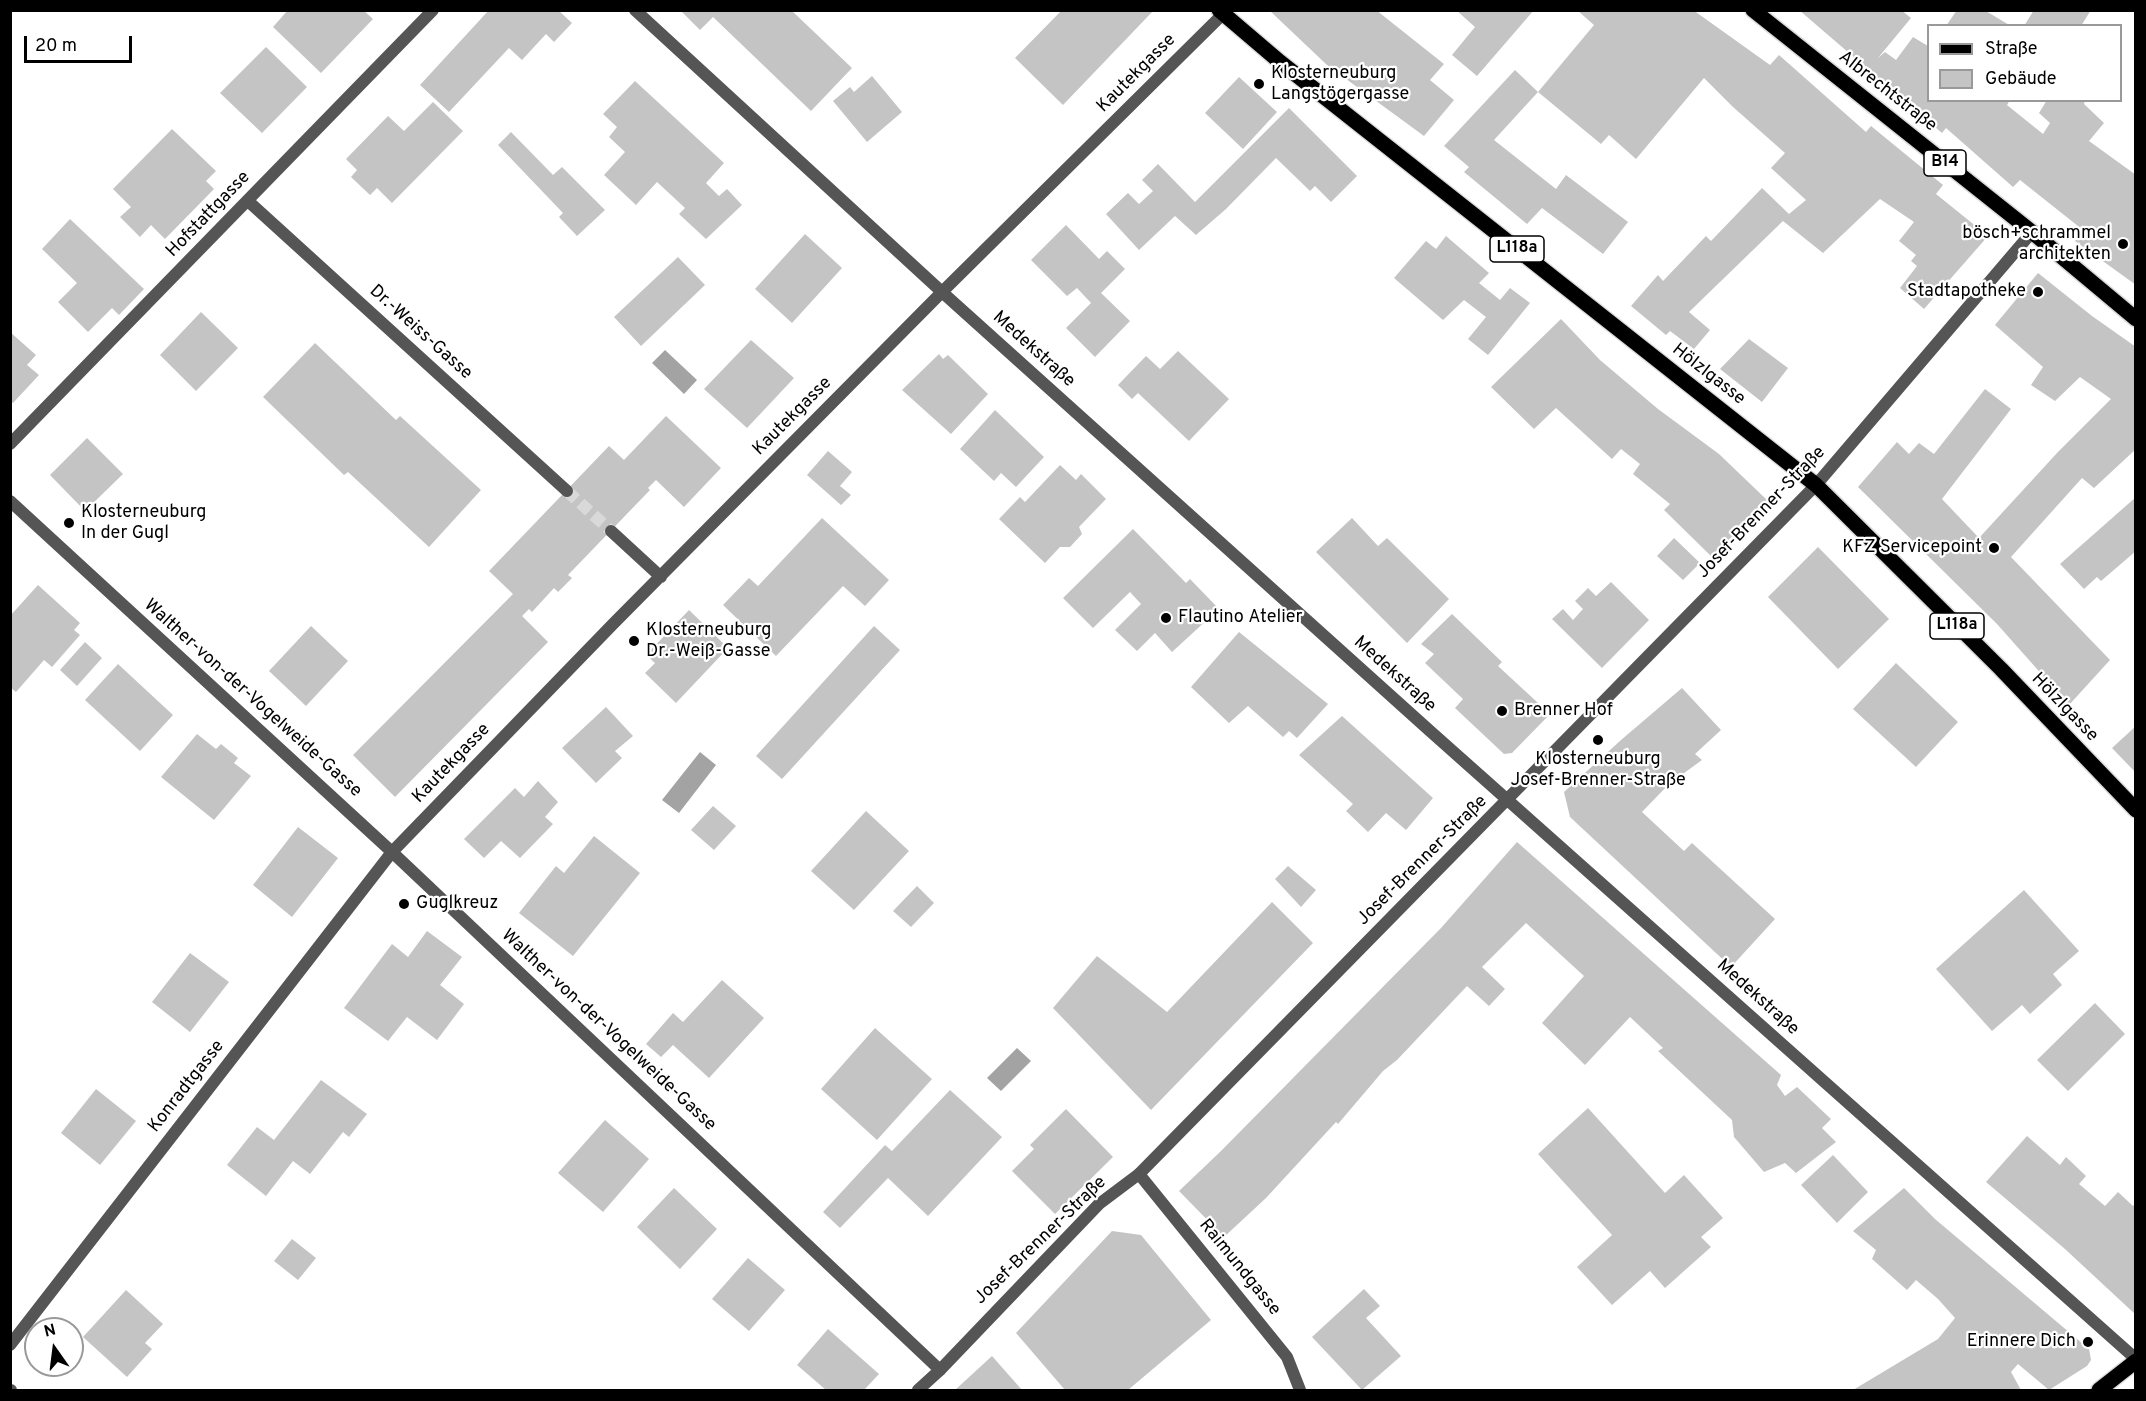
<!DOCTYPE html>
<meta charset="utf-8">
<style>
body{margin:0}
#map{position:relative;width:2146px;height:1401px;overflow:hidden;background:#fff;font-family:Overpass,sans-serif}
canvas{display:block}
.frame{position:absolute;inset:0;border:12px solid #000;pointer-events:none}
.legend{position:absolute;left:1927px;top:24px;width:195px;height:78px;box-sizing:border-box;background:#fff;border:2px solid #999;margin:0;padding:8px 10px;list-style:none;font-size:18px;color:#000}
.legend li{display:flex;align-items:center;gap:12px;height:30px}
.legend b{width:30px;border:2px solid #999}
.north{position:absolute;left:24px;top:1317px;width:60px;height:60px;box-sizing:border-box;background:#fff;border:2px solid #999;border-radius:50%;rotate:346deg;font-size:16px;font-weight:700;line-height:24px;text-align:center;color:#000}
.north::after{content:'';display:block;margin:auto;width:21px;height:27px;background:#000;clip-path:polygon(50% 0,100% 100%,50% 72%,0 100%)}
.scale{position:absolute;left:24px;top:36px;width:108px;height:27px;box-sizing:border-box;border:3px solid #000;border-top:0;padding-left:8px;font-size:18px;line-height:21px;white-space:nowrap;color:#000;-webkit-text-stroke:4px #fff;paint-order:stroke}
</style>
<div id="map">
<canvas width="2146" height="1401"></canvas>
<div class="frame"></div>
<ul class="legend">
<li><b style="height:8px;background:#000"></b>Straße</li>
<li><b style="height:16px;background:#c4c4c4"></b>Gebäude</li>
</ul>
<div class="north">N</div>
<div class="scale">20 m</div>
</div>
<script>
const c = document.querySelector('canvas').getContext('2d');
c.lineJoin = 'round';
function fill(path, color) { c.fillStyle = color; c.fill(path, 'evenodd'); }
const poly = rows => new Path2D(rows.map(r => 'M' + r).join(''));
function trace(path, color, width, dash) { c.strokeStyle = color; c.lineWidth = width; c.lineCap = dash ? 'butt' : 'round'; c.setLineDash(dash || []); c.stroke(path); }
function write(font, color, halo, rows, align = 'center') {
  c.font = font + ' Overpass,sans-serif'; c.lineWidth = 4.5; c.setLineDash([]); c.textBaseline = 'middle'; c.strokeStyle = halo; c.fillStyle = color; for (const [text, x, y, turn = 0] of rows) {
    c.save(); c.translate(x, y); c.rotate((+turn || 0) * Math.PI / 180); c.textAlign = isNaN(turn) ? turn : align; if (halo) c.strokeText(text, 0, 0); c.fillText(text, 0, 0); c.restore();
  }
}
fill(poly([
 [665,350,697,380,684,394,652,363],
 [700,752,716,765,679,813,662,800],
 [1017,1048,1031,1061,1001,1091,987,1078]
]), '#a3a3a3');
fill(poly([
 [288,10,363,10,373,19,321,73,273,27],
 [489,10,558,10,572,23,554,42,546,34,522,60,509,48,449,112,420,85],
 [680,10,791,10,852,68,811,111,713,17,700,30],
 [1062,10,1154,10,1063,105,1015,58],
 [1269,10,1376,10,1444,64,1430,80,1454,100,1424,136,1327,65],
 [1456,10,1534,10,1477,76,1452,55,1475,27],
 [1577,10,1693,10,1770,65,1779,55,1866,132,1871,126,1943,185,1936,194,1988,236,1924,309,1900,288,1917,266,1911,261,1916,255,1899,241,1914,222,1880,199,1823,253,1783,221,1689,312,1710,330,1694,349,1670,331,1666,335,1631,306,1658,275,1663,281,1706,236,1711,241,1762,188,1789,214,1806,200,1771,168,1785,153,1733,107,1704,78,1636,159,1609,135,1601,144,1538,92,1594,25],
 [1799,10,1901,10,1911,18,1878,58,1885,52,1896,60,1913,37,1928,46,1928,100,2010,100,2007,105,2043,134,2050,123,2039,113,2047,100,2085,100,2084,104,2104,123,2089,141,2136,175,2136,285,2075,241,2083,230,2020,180,2013,187,1946,128,1942,133],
 [1957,10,1984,10,2011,26,1946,26],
 [2034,10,2091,10,2081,26,2024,26],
 [266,47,307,87,262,133,220,93],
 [1515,70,1538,92,1494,140,1556,189,1566,175,1628,222,1603,254,1542,208,1527,224,1464,172,1469,167,1444,146],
 [872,76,902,112,867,142,833,101,850,87,854,92],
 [1239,77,1277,112,1243,149,1205,113],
 [635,81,724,163,706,183,719,196,727,189,742,205,706,239,679,214,685,208,657,182,636,205,604,175,625,152,609,137,617,127,603,114],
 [433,102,463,131,392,203,377,188,370,195,351,177,357,170,346,159,388,116,404,131],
 [1289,108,1357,176,1331,202,1315,186,1310,191,1276,158,1226,209,1196,235,1175,216,1139,250,1106,214,1128,193,1139,204,1153,191,1142,180,1158,164,1195,202],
 [172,129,216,171,206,181,214,189,165,239,151,225,140,237,120,217,131,207,113,189],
 [511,132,553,175,562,167,605,210,577,236,559,217,563,213,498,145],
 [70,219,144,289,119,315,112,308,88,332,58,302,77,283,42,249],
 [1066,225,1099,259,1107,251,1125,269,1101,293,1130,321,1095,357,1066,328,1091,303,1077,288,1067,296,1031,260],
 [805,234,842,268,792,323,755,289],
 [1446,236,1489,273,1479,283,1500,300,1510,288,1530,303,1488,355,1468,339,1486,317,1464,300,1443,320,1394,278,1426,241,1436,249],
 [678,257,705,285,641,346,614,317],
 [2038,273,2092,316,2136,347,2136,449,2094,488,2082,478,2011,557,2110,660,2069,705,1997,624,1858,487,1897,442,1909,454,1919,443,1934,454,1985,389,2011,409,1942,499,1979,538,2057,453,2111,399,2080,377,2055,401,2031,385,2043,367,1995,325],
 [201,312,238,348,196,391,160,355],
 [1561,319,1600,360,1658,409,1719,454,1767,500,1712,557,1664,510,1670,504,1633,474,1640,464,1621,449,1612,459,1556,408,1534,429,1491,387],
 [10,332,36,355,27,365,39,375,13,403,10,401],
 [1749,339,1788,368,1762,402,1720,369],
 [751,340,794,378,747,428,704,389],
 [315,343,396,420,400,416,481,490,429,547,348,472,344,475,263,397],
 [1178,351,1229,399,1189,441,1138,393,1132,399,1118,385,1146,356,1160,369],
 [939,354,943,359,948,355,988,394,951,434,902,390],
 [995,410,1044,457,1016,487,1001,473,994,481,960,449],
 [666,416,721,468,684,507,656,480,648,488,650,490,568,575,572,578,558,592,554,588,532,612,529,609,522,616,548,642,395,797,353,755,513,594,489,571,609,446,624,460],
 [87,438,123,474,85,511,50,475],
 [828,451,852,472,840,486,851,495,841,505,807,475],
 [1060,465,1076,480,1081,474,1106,499,1079,527,1082,534,1070,547,1060,547,1045,563,999,519,1020,497,1025,502],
 [2136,497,2136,551,2101,581,2097,577,2084,589,2060,564],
 [822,518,889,580,865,606,843,586,776,656,723,605,749,578,758,586],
 [1352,518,1378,546,1387,538,1449,599,1407,643,1316,552],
 [1133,529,1186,583,1190,579,1219,609,1172,652,1155,633,1137,651,1115,630,1141,604,1130,592,1093,628,1063,598],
 [1674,538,1700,563,1683,580,1657,556],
 [1818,547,1889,619,1838,669,1768,597],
 [1611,582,1649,620,1602,668,1552,619,1563,609,1573,620,1583,609,1575,601,1588,588,1596,596],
 [38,585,80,623,74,630,80,635,52,667,44,660,16,692,10,687,10,616],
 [689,610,728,648,676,703,645,673,655,663,646,655],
 [1452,614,1502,662,1498,666,1550,714,1512,753,1504,754,1455,708,1463,699,1425,663,1434,654,1421,644],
 [311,626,348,661,306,706,269,671],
 [874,626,900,650,782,779,756,756],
 [1239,632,1328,704,1297,738,1289,731,1283,737,1248,706,1229,723,1191,687],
 [85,642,102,658,77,686,60,670],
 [1896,663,1958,722,1916,767,1853,709],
 [118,664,173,715,140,751,85,700],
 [1682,688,1721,730,1695,754,1702,760,1669,784,1642,812,1684,851,1692,843,1775,919,1731,967,1570,817,1564,792,1621,740],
 [606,707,633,736,615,751,622,758,596,783,562,748],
 [1342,716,1433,798,1406,830,1386,813,1368,832,1346,811,1353,804,1299,755],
 [2136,726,2136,773,2112,748],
 [197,734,216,749,221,744,238,758,234,763,251,776,214,820,161,777],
 [538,781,558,802,545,817,553,824,520,858,501,841,484,858,464,839,515,788,524,797],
 [713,806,736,826,714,850,691,830],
 [866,811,909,851,854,910,811,871],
 [298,827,338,858,292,917,253,885],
 [594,836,640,873,573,956,519,913,556,866,564,873],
 [1517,842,1781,1075,1777,1085,1785,1096,1797,1087,1831,1119,1822,1128,1836,1142,1796,1173,1785,1163,1764,1172,1734,1137,1732,1120,1658,1051,1663,1048,1630,1017,1585,1065,1542,1023,1584,976,1526,923,1482,967,1505,989,1489,1006,1467,986,1397,1060,1383,1071,1338,1124,1336,1122,1266,1198,1224,1237,1179,1191,1221,1151,1441,928],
 [1288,866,1316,890,1301,907,1275,879],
 [917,886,934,903,911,927,893,911],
 [2024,890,2079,951,2053,974,2062,985,2030,1014,2022,1005,1992,1031,1936,969],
 [1272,902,1313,943,1151,1110,1053,1008,1097,956,1167,1012],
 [427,931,462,957,440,985,464,1004,437,1040,407,1017,388,1041,344,1008,392,944,408,957],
 [190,953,229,982,190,1032,152,1002],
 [722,980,764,1018,709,1078,673,1045,661,1057,646,1044,673,1013,683,1022],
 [2095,1003,2125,1034,2068,1091,2037,1060],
 [875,1028,932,1079,877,1140,821,1089],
 [321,1080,367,1114,349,1137,343,1132,310,1174,293,1161,266,1196,227,1165,257,1127,274,1140],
 [96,1089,136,1121,100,1165,61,1133],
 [950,1090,1002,1137,928,1216,888,1178,840,1228,823,1212,885,1145,892,1151],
 [1588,1108,1665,1193,1684,1175,1723,1218,1701,1237,1711,1247,1665,1288,1650,1271,1612,1305,1577,1267,1612,1235,1538,1154],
 [1066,1109,1113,1157,1055,1214,1012,1171,1034,1149,1030,1145],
 [605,1120,649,1159,603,1212,558,1173],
 [2027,1136,2060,1165,2066,1157,2086,1176,2079,1184,2105,1206,2118,1192,2133,1206,2136,1203,2136,1315,2065,1249,1986,1182],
 [1833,1155,1868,1192,1837,1223,1801,1185],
 [674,1188,717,1229,680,1269,637,1227],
 [1904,1188,1935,1219,2089,1349,2091,1360,2087,1366,2049,1390,2018,1364,2011,1372,2021,1390,1853,1390,1938,1339,1955,1318,1938,1299,1916,1280,1907,1290,1872,1259,1876,1250,1853,1231],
 [1112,1231,1141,1235,1211,1320,1128,1390,1065,1390,1016,1333],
 [292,1239,316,1258,298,1280,274,1261],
 [748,1258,785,1290,749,1331,712,1299],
 [1364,1289,1380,1306,1366,1318,1401,1356,1362,1390,1312,1337],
 [126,1290,163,1324,145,1343,152,1349,127,1377,83,1337],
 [828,1329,879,1374,864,1390,826,1390,797,1365],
 [992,1356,1022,1390,955,1390]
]), '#c4c4c4');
trace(poly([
 [567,491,611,531]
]), '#d9d9d9', 12, [12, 6]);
const primary = poly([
 [1219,10,1280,62,1816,485,2001,669,2136,810],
 [1753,10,2032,232,2136,319],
 [2099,1390,2136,1361]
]);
trace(primary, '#dbdbdb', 18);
trace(poly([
 [940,1370,1099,1204,1139,1174]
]), '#555', 12);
trace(poly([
 [635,10,942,292,1430,731,2136,1359],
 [248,201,567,491],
 [10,444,433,10],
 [10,501,392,852,940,1370,918,1390],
 [611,531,661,577],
 [10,1345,392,852,613,624,942,292,1227,10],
 [10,1390,11,1390],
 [1300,1390,1287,1357,1139,1174,1816,485,2032,232]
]), '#555', 12);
trace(primary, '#000', 15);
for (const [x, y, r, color] of [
 [1259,84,6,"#000"],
 [2123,244,6,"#000"],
 [2038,292,6,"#000"],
 [69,523,6,"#000"],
 [1994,548,6,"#000"],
 [1166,618,6,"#000"],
 [634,641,6,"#000"],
 [1502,711,6,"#000"],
 [1598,740,6,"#000"],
 [404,904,6,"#000"],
 [2088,1342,6,"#000"]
]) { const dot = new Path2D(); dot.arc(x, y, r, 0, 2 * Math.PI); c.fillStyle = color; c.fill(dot); trace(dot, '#fff', 2); }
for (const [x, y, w] of [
 [1945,163,42],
 [1517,249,54],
 [1957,626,54]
]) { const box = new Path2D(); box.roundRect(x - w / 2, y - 13, w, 26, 4.5); c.fillStyle = '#fff'; c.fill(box); trace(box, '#000', 1.5); }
write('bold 16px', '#000', null, [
 ["B14",1945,163],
 ["L118a",1517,249],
 ["L118a",1957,626]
]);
write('18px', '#000', '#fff', [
 ["Kautekgasse",1137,74,-45],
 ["Albrechtstraße",1887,92,38],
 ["Hofstattgasse",209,215,-46],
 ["Dr.-Weiss-Gasse",420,333,42],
 ["Medekstraße",1033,350,42],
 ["Hölzlgasse",1708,375,38],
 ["Kautekgasse",793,417,-45],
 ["Josef-Brenner-Straße",1762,513,-46],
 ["Medekstraße",1394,675,42],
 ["Walther-von-der-Vogelweide-Gasse",252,699,42],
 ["Hölzlgasse",2064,708,46],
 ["Kautekgasse",452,764,-46],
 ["Josef-Brenner-Straße",1423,861,-45],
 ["Medekstraße",1757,998,42],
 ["Walther-von-der-Vogelweide-Gasse",608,1031,43],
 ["Konradtgasse",187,1087,-52],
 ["Josef-Brenner-Straße",1041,1241,-44],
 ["Raimundgasse",1239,1268,51]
]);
write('18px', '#000', '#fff', [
 ["Klosterneuburg",1271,74],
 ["Langstögergasse",1271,95],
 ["bösch+schrammel",2111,234,"right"],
 ["architekten",2111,255,"right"],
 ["Stadtapotheke",2026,292,"right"],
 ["Klosterneuburg",81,513],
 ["In der Gugl",81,534],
 ["KFZ Servicepoint",1982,548,"right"],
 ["Flautino Atelier",1178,618],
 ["Klosterneuburg",646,631],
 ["Dr.-Weiß-Gasse",646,652],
 ["Brenner Hof",1514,711],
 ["Klosterneuburg",1598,760,"center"],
 ["Josef-Brenner-Straße",1598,781,"center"],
 ["Guglkreuz",416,904],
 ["Erinnere Dich",2076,1342,"right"]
], 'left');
</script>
